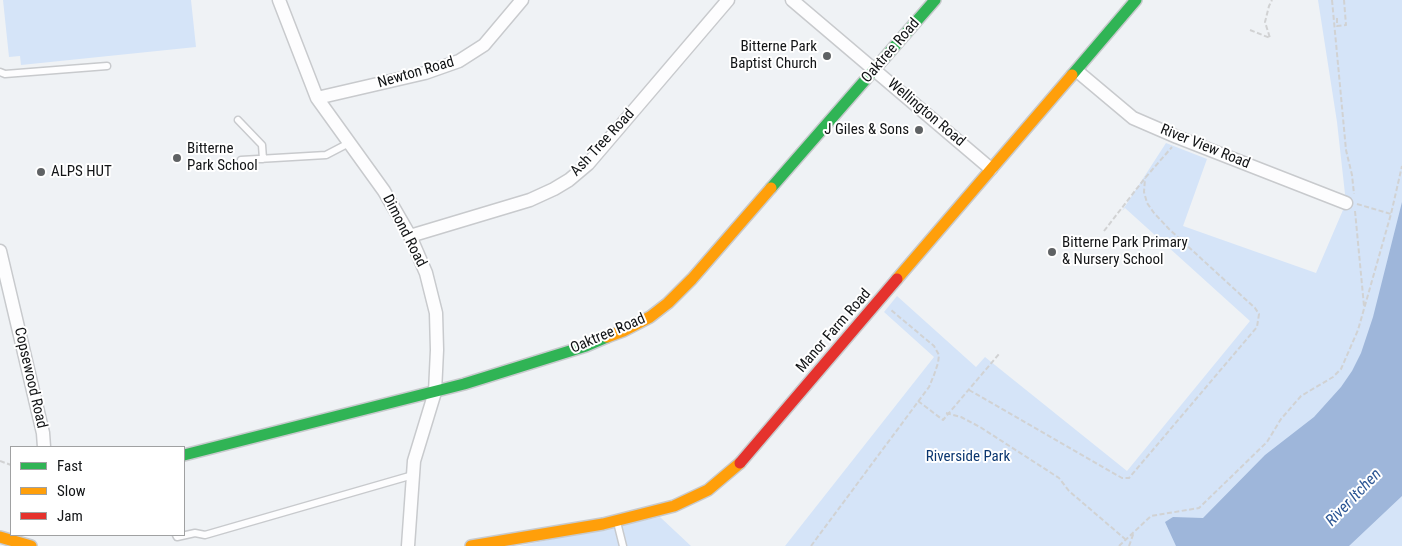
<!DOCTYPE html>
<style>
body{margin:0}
#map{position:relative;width:1402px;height:546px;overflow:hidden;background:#eff2f5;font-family:"Roboto Condensed",sans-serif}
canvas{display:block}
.legend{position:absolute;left:10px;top:446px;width:175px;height:90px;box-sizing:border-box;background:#fff;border:1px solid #a0a1a2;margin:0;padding:6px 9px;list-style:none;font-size:15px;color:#121416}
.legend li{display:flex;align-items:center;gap:10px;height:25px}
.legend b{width:25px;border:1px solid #a0a1a2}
</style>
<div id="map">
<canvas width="1402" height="546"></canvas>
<ul class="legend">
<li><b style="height:6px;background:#30b455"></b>Fast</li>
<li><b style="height:6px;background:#ff9f0a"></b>Slow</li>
<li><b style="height:6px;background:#e5322d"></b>Jam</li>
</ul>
</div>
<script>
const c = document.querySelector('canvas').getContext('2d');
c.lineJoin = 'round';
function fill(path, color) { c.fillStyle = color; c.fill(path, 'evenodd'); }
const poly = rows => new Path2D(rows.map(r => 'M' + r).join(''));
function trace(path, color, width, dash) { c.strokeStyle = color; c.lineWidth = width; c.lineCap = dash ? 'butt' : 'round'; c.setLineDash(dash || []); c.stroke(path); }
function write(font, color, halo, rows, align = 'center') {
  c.font = font + ' "Roboto Condensed",sans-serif'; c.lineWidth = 4; c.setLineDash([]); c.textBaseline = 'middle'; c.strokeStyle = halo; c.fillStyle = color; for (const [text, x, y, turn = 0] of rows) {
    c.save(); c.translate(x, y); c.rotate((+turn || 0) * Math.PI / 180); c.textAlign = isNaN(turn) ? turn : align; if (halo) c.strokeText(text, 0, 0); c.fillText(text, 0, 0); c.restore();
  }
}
fill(poly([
 [3,0,191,0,196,47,21,65,20,56,9,57],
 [1318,0,1402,0,1402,546,785,546,934,357,884,312,897,296,976,367,985,357,1127,471,1250,321,1125,208,1122,211,1166,143,1207,159,1183,226,1316,273,1346,203,1337,122],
 [660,517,691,546,519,546]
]), '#d5e4f8');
fill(poly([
 [1402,202,1402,496,1349,546,1176,546,1165,522,1173,517,1203,518,1265,455,1314,417,1341,387,1352,371,1361,353,1373,317]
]), '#9eb6da');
const lane = poly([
 [0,72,5,74,107,66],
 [238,120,262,145,263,159],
 [241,160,326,155,349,143],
 [617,522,623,546],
 [176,535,177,537,195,533,205,535,413,475]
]);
const street = poly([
 [279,0,317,98,384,191,410,236,426,273,436,313,437,350,435,392,414,461,408,546],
 [792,0,991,169],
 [1077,71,1133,118,1177,137,1346,203],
 [317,98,425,73,459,61,484,45,522,0],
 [410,236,530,200,554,189,569,180,588,164,728,0],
 [0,251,43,433,44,447]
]);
const fast = poly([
 [1072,75,1136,0],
 [771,188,935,0],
 [184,455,464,384,586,346,607,337]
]);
const slow = poly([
 [897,279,1072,75],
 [607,337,623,331,650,317,668,303,692,279,771,188],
 [0,537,31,546],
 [471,546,603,524,674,506,708,490,740,463]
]);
const jam = poly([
 [740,463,897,279]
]);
trace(lane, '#c8cacd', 9);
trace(street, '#c8cacd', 15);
trace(fast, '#c8cacd', 14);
trace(slow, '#c8cacd', 14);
trace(jam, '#c8cacd', 14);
trace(poly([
 [1332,0,1346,150,1352,175,1354,194],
 [1337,18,1337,26,1346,25,1344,0],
 [1250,30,1270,38,1265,22,1269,6,1272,0],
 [1357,204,1391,214],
 [1355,211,1364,306],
 [1104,231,1145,178,1172,147],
 [969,390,1122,478,1129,478,1257,327,1259,314,1255,308,1169,229,1154,213,1147,203,1144,192,1145,178],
 [918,401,943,420,999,354],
 [946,413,961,417,980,427,1059,478,1069,491,1125,539],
 [0,461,11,465],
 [811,546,929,387,934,375,938,363,939,355,934,346,891,310],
 [1119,546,1151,516,1199,508,1267,442,1281,419,1301,396,1333,377,1341,369,1358,330,1391,214,1402,166],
 [1129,546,1134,532]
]), '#d1d2d3', 2, [5, 2.5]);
trace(lane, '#fdfdfe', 6);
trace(street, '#fdfdfe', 12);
trace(fast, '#30b455', 11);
trace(slow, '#ff9f0a', 11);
trace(jam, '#e5322d', 11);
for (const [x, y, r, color] of [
 [827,56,5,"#5f6264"],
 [919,130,5,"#5f6264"],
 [177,158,5,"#5f6264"],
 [41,172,5,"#5f6264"],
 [1052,252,5,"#5f6264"]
]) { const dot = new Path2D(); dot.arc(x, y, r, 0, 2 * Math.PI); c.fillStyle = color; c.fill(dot); trace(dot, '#fff', 2); }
write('15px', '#121416', '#fff', [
 ["Bitterne Park",817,47,"right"],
 ["Baptist Church",817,64,"right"],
 ["J Giles & Sons",909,130,"right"],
 ["Bitterne",187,149],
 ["Park School",187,166],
 ["ALPS HUT",51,172],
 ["Bitterne Park Primary",1062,243],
 ["& Nursery School",1062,260]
], 'left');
write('15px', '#121416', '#fff', [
 ["Oaktree Road",891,51,-49],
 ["Newton Road",416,73,-16],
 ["Wellington Road",926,113,40],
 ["Ash Tree Road",603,143,-47],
 ["River View Road",1205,147,22],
 ["Dimond Road",404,231,63],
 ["Manor Farm Road",834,331,-49],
 ["Oaktree Road",608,334,-23],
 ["Copsewood Road",30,378,77]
]);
write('15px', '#0a3670', '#fff', [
 ["Riverside Park",968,457]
]);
write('italic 16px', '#2c5694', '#fff', [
 ["River Itchen",1354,498,-46]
]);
</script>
